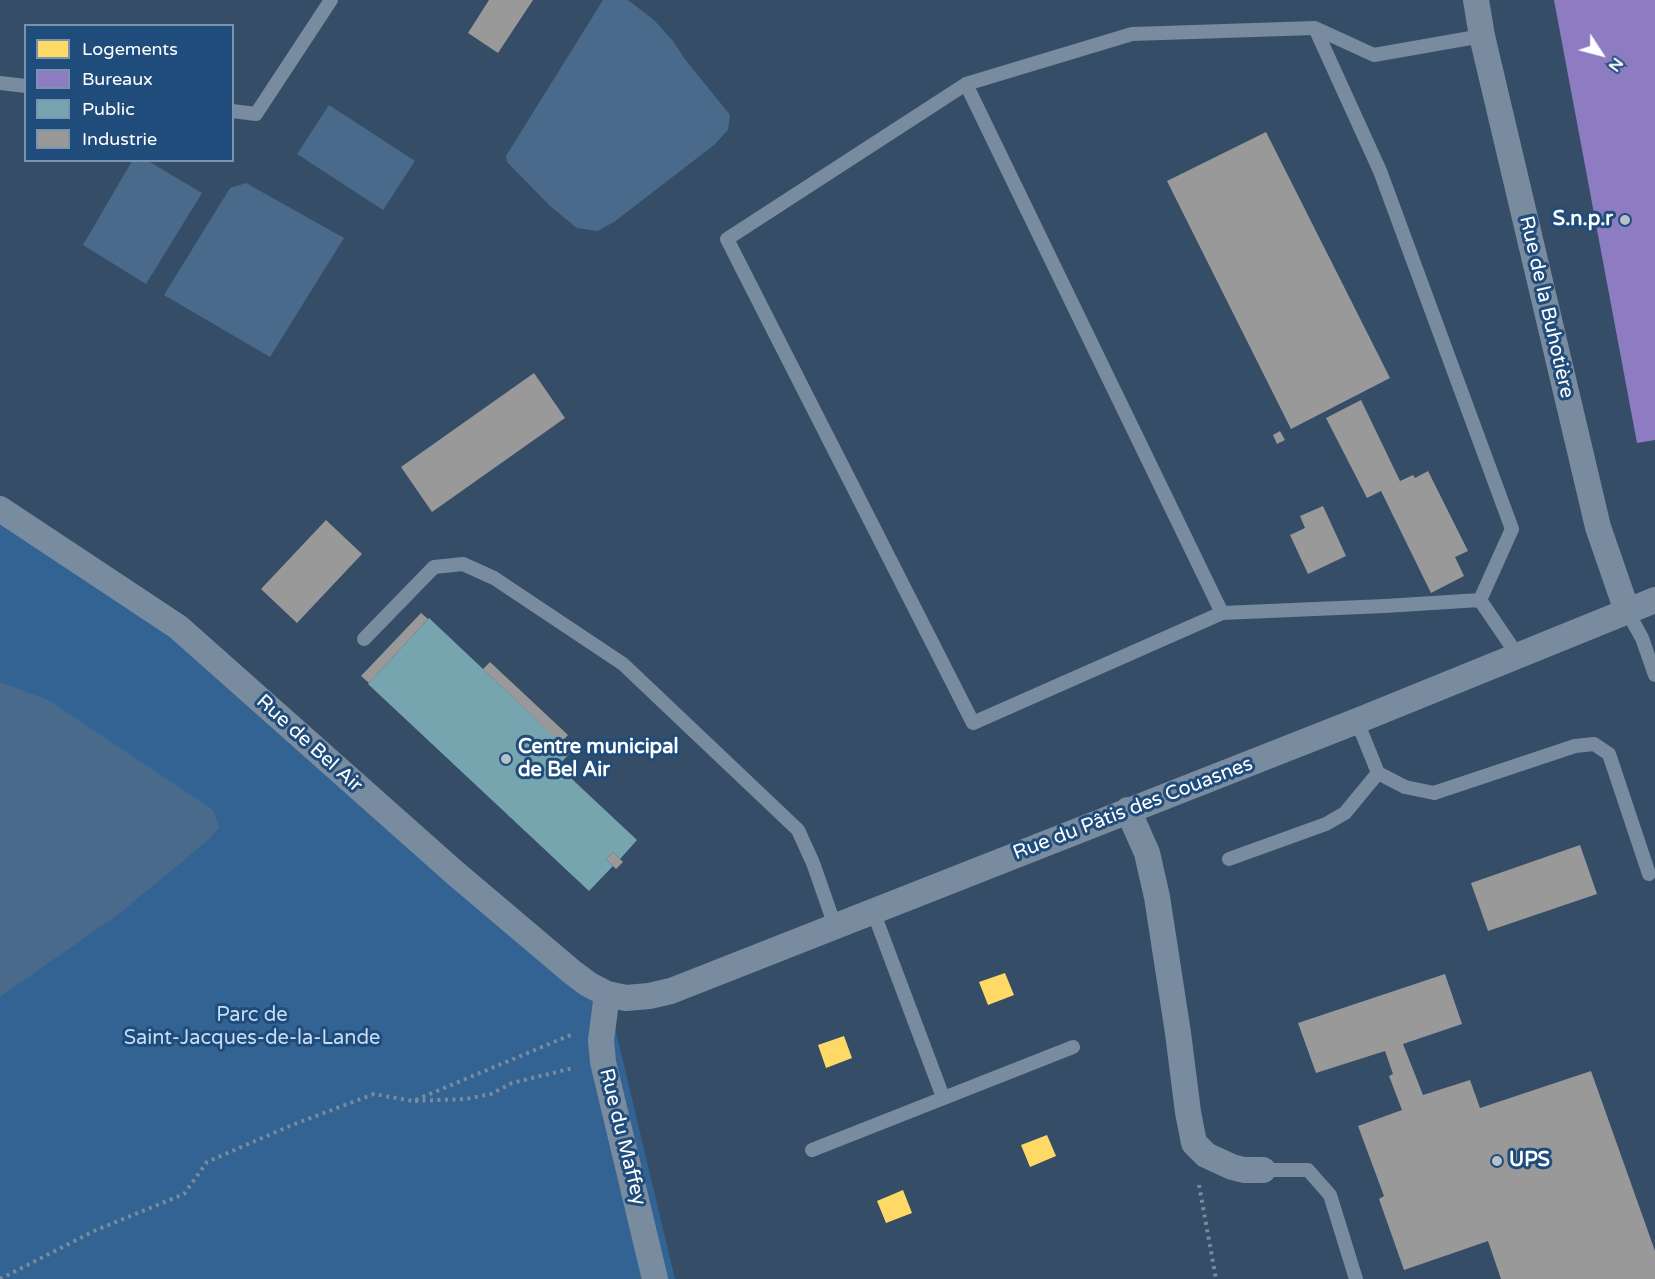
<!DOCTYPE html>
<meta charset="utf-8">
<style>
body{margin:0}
#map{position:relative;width:1655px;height:1279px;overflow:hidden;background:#354d67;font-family:"Varela Round",sans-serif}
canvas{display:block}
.legend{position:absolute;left:24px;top:24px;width:210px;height:138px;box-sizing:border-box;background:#204c7c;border:2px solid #7994b0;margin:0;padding:8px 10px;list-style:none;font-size:18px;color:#fff}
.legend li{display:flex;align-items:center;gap:12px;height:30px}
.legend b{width:30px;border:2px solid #7994b0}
.north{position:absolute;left:1571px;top:24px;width:60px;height:60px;-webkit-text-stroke:4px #204c7c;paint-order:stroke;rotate:126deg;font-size:16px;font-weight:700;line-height:24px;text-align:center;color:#fff}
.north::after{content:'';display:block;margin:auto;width:21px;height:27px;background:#fff;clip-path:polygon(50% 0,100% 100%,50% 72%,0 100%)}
</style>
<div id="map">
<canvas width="1655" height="1279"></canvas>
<ul class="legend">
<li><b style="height:16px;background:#ffd966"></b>Logements</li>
<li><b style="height:16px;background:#8e7cc3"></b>Bureaux</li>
<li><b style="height:16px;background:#76a5af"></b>Public</li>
<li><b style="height:16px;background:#999"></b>Industrie</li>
</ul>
<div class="north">N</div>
</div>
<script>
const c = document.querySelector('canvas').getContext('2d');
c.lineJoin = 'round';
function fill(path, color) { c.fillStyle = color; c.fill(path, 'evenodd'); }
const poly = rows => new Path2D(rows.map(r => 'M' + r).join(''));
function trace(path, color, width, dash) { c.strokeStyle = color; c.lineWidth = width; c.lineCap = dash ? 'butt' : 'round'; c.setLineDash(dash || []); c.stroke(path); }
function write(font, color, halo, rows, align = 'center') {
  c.font = font + ' "Varela Round",sans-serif'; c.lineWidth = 6; c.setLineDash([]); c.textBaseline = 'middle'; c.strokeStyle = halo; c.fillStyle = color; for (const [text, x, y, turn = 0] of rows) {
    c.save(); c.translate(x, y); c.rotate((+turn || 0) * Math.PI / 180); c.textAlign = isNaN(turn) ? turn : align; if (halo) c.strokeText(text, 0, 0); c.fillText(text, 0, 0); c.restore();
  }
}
fill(poly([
 [0,509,119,587,607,994,675,1279,0,1279]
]), '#326393');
fill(poly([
 [603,0,628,0,654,20,673,41,684,58,730,115,728,130,714,145,614,222,597,231,577,228,550,206,507,162,506,156],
 [329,105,415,161,383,210,297,154],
 [132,161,148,161,202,193,146,284,83,245],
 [246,183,344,238,270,357,164,295,230,188],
 [0,682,48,700,213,810,219,828,206,842,120,913,0,997]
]), '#4a6a8c');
fill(poly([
 [1005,973,1014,995,988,1005,979,982],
 [844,1036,852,1058,826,1068,818,1045],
 [1047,1135,1056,1156,1030,1167,1021,1145],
 [903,1190,912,1213,886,1223,877,1201]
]), '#ffd966');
fill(poly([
 [1554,0,1655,0,1655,440,1637,443]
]), '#8e7cc3');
fill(poly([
 [429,618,571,752,558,766,637,840,620,859,613,852,606,859,613,866,589,891,368,684]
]), '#76a5af');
fill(poly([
 [489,0,533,0,498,53,468,33],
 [1266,132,1390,378,1291,429,1167,181],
 [534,373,565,418,432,512,401,467],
 [1361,400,1400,481,1413,475,1415,478,1428,471,1468,551,1455,557,1464,576,1431,593,1381,491,1367,498,1326,418],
 [1280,431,1285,440,1277,444,1273,435],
 [1323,506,1346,556,1308,574,1290,535,1305,528,1300,516],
 [326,520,362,554,297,623,261,589],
 [421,613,428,619,369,683,361,676],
 [490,662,568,735,561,743,483,669],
 [1580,845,1597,894,1488,931,1471,883],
 [613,852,623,862,616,869,606,859],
 [1445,974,1462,1024,1403,1044,1423,1095,1470,1080,1480,1108,1591,1071,1655,1251,1655,1279,1501,1279,1488,1241,1404,1270,1379,1199,1384,1196,1358,1126,1402,1110,1389,1076,1393,1074,1385,1051,1316,1073,1298,1023]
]), '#999');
trace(poly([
 [415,1101,466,1099,491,1094,512,1083,573,1068],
 [1199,1185,1216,1279],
 [0,1279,94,1231,184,1194,207,1162,292,1125,374,1094,413,1101,573,1034]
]), '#798b9e', 4, [3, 4.5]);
trace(poly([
 [1315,28,1380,171,1512,529,1480,600],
 [1482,36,1374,55,1315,28,1132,34,966,84,727,239,973,723,1222,613,1385,606,1480,600,1518,656],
 [0,83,26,86],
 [966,84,1222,613],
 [232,111,256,114,331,0],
 [1627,611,1642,638,1655,675],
 [364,639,434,567,463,564,494,578,623,664,798,830,813,863,835,926],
 [1357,721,1378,773,1405,787,1434,793,1575,746,1594,744,1609,754,1649,874],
 [1229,859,1326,824,1345,813,1378,773],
 [873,911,943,1097],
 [812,1150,1073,1047],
 [1263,1170,1308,1170,1330,1195,1356,1279]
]), '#798b9e', 14);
trace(poly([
 [1476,0,1482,36,1598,527,1627,611],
 [0,509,178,627,455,873,572,972,588,984,607,994,626,998,649,996,671,991,1357,721,1655,600],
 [1128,810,1147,853,1157,897,1178,1033,1188,1112,1194,1143,1206,1155,1232,1167,1244,1170,1263,1170],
 [607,994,601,1040,603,1062,655,1279]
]), '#798b9e', 26);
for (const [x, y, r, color] of [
 [1625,220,6,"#b8c1ca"],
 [506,759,6,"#b8c1ca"],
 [1497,1161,6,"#b8c1ca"]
]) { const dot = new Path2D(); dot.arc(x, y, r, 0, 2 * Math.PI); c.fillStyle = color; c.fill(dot); trace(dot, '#204c7c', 2); }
write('bold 20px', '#fff', '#204c7c', [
 ["S.n.p.r",1613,220,"right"],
 ["Centre municipal",518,748],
 ["de Bel Air",518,771],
 ["UPS",1509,1161]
], 'left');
write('20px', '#fff', '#204c7c', [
 ["Rue de la Buhotière",1546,307,77],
 ["Rue de Bel Air",309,744,42],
 ["Rue du Pâtis des Couasnes",1133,809,-21],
 ["Rue du Maffey",622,1137,76]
]);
write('20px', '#c5ddf5', '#204c7c', [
 ["Parc de",252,1016],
 ["Saint-Jacques-de-la-Lande",252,1039]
]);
</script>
